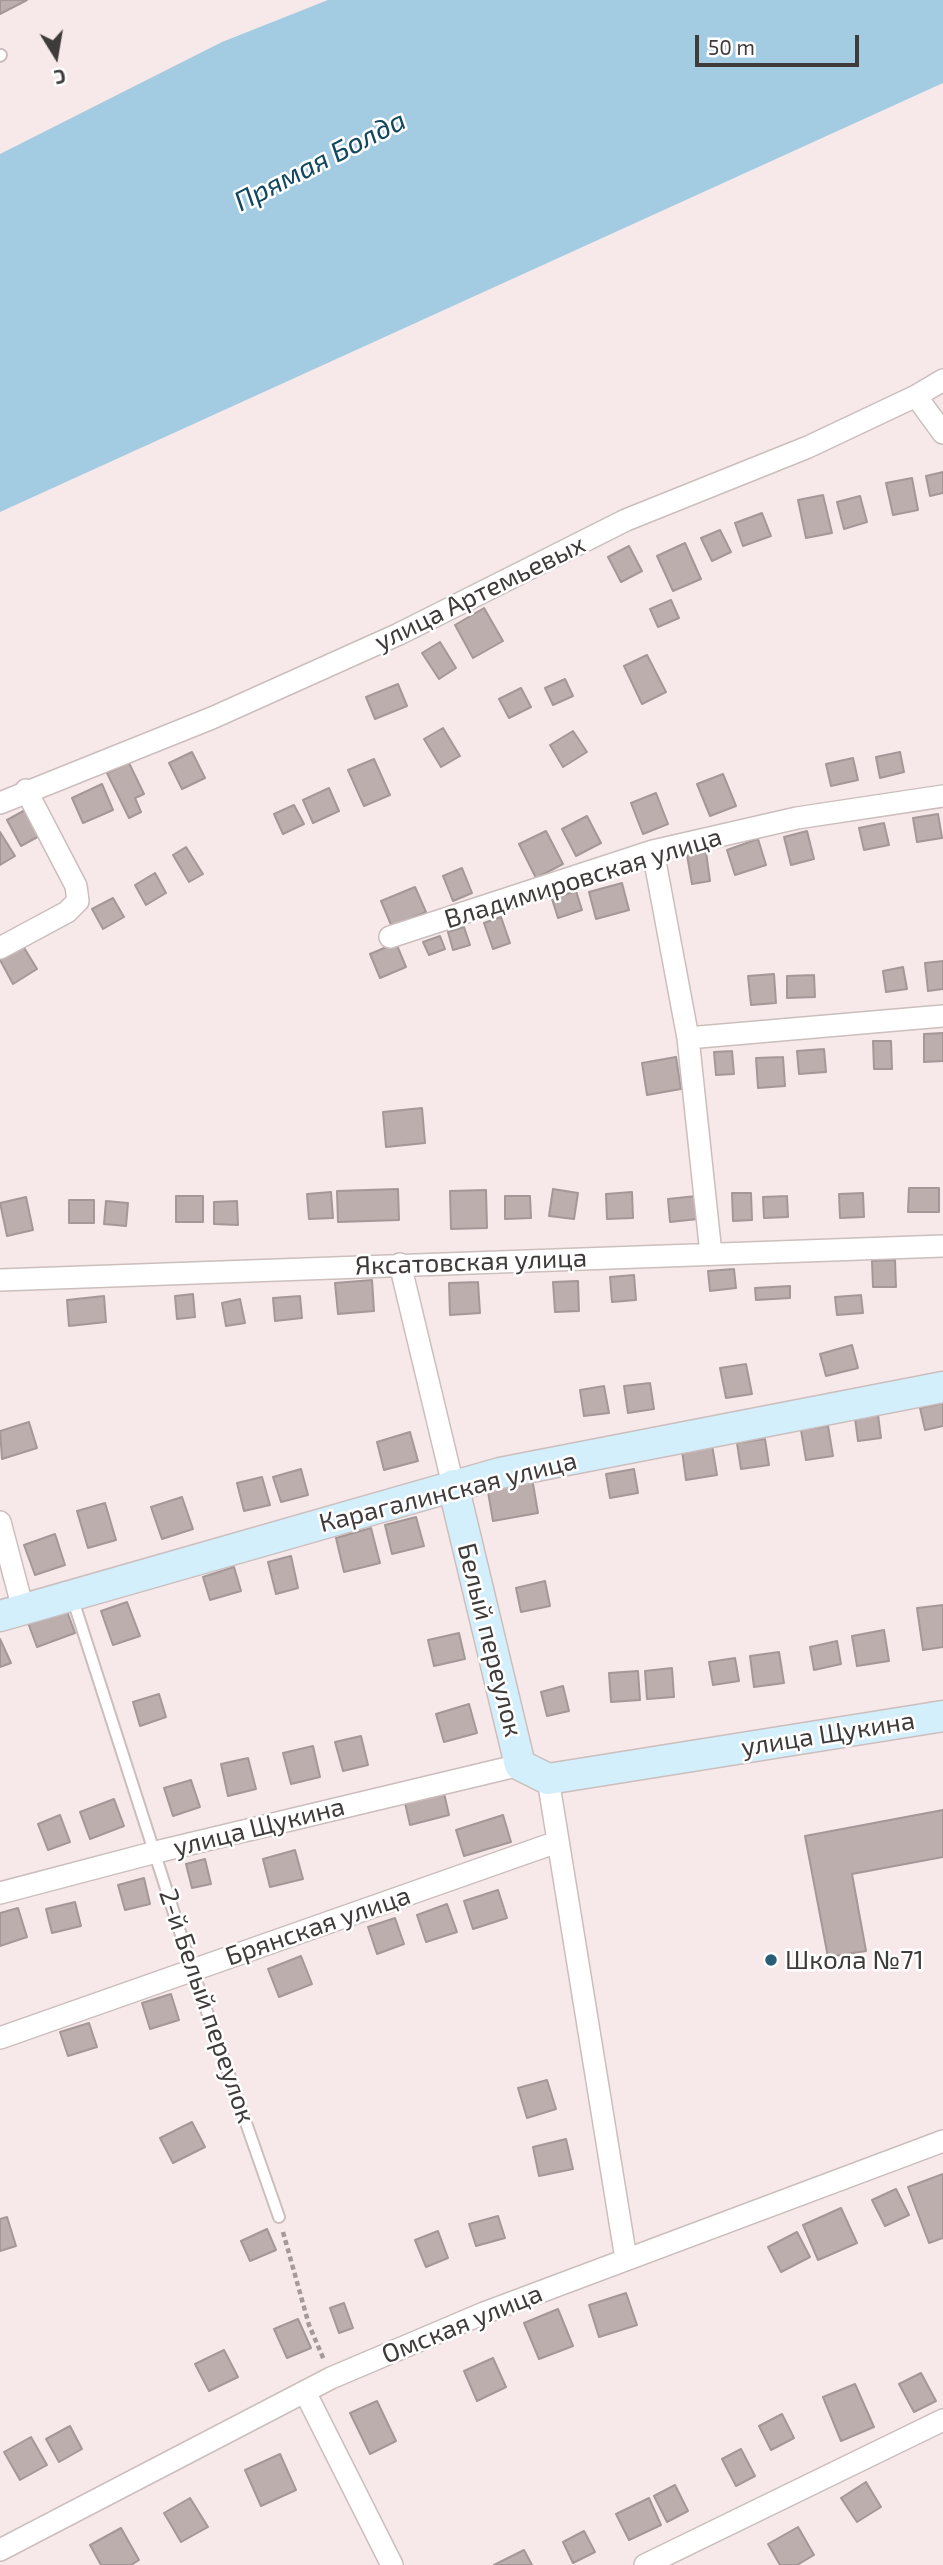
<!DOCTYPE html>
<meta charset="utf-8">
<style>
body{margin:0}
#map{position:relative;width:943px;height:2565px;overflow:hidden;background:#f7e9e9;font-family:"Exo 2",sans-serif}
canvas{display:block}
.north{position:absolute;left:21px;top:21px;width:70px;height:70px;-webkit-text-stroke:5px #fff;paint-order:stroke;rotate:169deg;font-size:19px;font-weight:700;line-height:28px;text-align:center;color:#403b3b}
.north::after{content:'';display:block;margin:auto;width:24px;height:32px;background:#403b3b;clip-path:polygon(50% 0,100% 100%,50% 72%,0 100%)}
.scale{position:absolute;left:695px;top:35px;width:164px;height:32px;box-sizing:border-box;border:4px solid #403b3b;border-top:0;padding-left:9px;font-size:21px;line-height:24px;white-space:nowrap;color:#403b3b;-webkit-text-stroke:5px #fff;paint-order:stroke}
</style>
<div id="map">
<canvas width="943" height="2565"></canvas>
<div class="north">С</div>
<div class="scale">50 m</div>
</div>
<script>
const c = document.querySelector('canvas').getContext('2d');
c.lineJoin = 'round';
function fill(path, color) { c.fillStyle = color; c.fill(path, 'evenodd'); }
const poly = rows => new Path2D(rows.map(r => 'M' + r).join(''));
function trace(path, color, width, dash) { c.strokeStyle = color; c.lineWidth = width; c.lineCap = dash ? 'butt' : 'round'; c.setLineDash(dash || []); c.stroke(path); }
function write(font, color, halo, rows, align = 'center') {
  c.font = font + ' "Exo 2",sans-serif'; c.lineWidth = 5; c.setLineDash([]); c.textBaseline = 'middle'; c.strokeStyle = halo; c.fillStyle = color; for (const [text, x, y, turn = 0] of rows) {
    c.save(); c.translate(x, y); c.rotate((+turn || 0) * Math.PI / 180); c.textAlign = isNaN(turn) ? turn : align; if (halo) c.strokeText(text, 0, 0); c.fillText(text, 0, 0); c.restore();
  }
}
fill(poly([
 [328,0,943,0,943,83,0,512,0,154,222,42]
]), '#a3cce3');
const building = poly([
 [0,0,27,0,0,14,0,0],
 [943,472,943,493,930,496,926,476,943,472],
 [912,478,918,510,893,515,886,483,912,478],
 [823,495,832,533,806,538,798,500,823,495],
 [860,496,867,522,844,529,837,502,860,496],
 [762,513,771,536,743,546,735,523,762,513],
 [720,530,731,552,712,561,701,538,720,530],
 [685,543,701,579,673,591,657,556,685,543],
 [629,546,642,571,621,582,608,557,629,546],
 [671,600,679,618,658,627,650,609,671,600],
 [484,608,503,641,473,658,455,625,484,608],
 [440,642,456,668,439,679,422,653,440,642],
 [647,655,666,692,642,704,624,666,647,655],
 [565,679,573,696,553,705,545,688,565,679],
 [398,684,407,706,375,719,366,697,398,684],
 [521,688,531,707,509,718,499,699,521,688],
 [443,728,460,756,441,767,424,739,443,728],
 [573,731,587,752,563,767,550,745,573,731],
 [192,752,205,778,182,789,169,763,192,752],
 [900,752,904,772,880,778,876,757,900,752],
 [853,758,858,780,831,786,826,764,853,758],
 [374,759,390,795,364,806,348,770,374,759],
 [129,763,144,794,135,798,141,812,129,818,107,773,129,763],
 [723,774,736,806,710,816,697,784,723,774],
 [102,784,113,810,83,823,72,798,102,784],
 [329,788,339,811,313,823,303,800,329,788],
 [656,793,668,824,643,834,631,803,656,793],
 [294,805,304,824,283,834,274,814,294,805],
 [27,809,41,835,21,846,7,820,27,809],
 [938,814,942,838,917,842,913,818,938,814],
 [587,816,601,843,576,856,562,829,587,816],
 [884,823,889,845,864,850,859,828,884,823],
 [546,831,563,864,536,878,519,844,546,831],
 [807,831,814,859,791,865,784,837,807,831],
 [0,832,15,856,0,865,0,832],
 [758,839,766,865,735,875,727,850,758,839],
 [186,847,203,874,189,882,173,855,186,847],
 [706,852,710,881,692,884,687,855,706,852],
 [462,868,472,893,453,901,443,876,462,868],
 [155,873,166,893,146,905,135,885,155,873],
 [622,883,629,910,596,919,589,892,622,883],
 [415,887,426,912,392,927,381,901,415,887],
 [576,891,582,910,558,918,552,899,576,891],
 [113,898,124,917,103,929,92,909,113,898],
 [501,917,510,943,493,949,484,923,501,917],
 [464,927,470,945,453,950,448,932,464,927],
 [440,936,445,949,429,955,423,942,440,936],
 [396,943,406,967,380,978,370,954,396,943],
 [23,946,37,969,13,984,0,960,23,946],
 [943,961,943,989,928,991,925,963,943,961],
 [903,967,907,989,886,992,883,971,903,967],
 [774,974,776,1003,751,1005,748,976,774,974],
 [814,975,815,997,787,998,787,976,814,975],
 [943,1033,943,1061,924,1062,924,1034,943,1033],
 [873,1041,891,1041,892,1069,874,1069,873,1041],
 [824,1049,826,1072,799,1074,797,1051,824,1049],
 [732,1051,734,1074,716,1075,714,1052,732,1051],
 [676,1057,681,1089,647,1095,642,1063,676,1057],
 [783,1057,785,1086,758,1088,756,1058,783,1057],
 [422,1108,425,1143,386,1147,383,1112,422,1108],
 [909,1188,939,1188,939,1212,908,1212,909,1188],
 [398,1189,399,1220,338,1222,337,1191,398,1189],
 [553,1189,578,1193,574,1219,549,1216,553,1189],
 [486,1190,487,1228,451,1229,450,1191,486,1190],
 [331,1192,333,1218,309,1219,307,1194,331,1192],
 [632,1192,633,1218,607,1219,606,1194,632,1192],
 [732,1193,751,1193,752,1220,733,1221,732,1193],
 [863,1193,864,1217,840,1218,839,1194,863,1193],
 [176,1196,203,1196,203,1222,176,1222,176,1196],
 [505,1196,530,1196,531,1218,505,1219,505,1196],
 [696,1196,698,1219,670,1222,668,1199,696,1196],
 [787,1196,788,1217,764,1218,763,1197,787,1196],
 [26,1197,33,1230,7,1236,0,1203,26,1197],
 [69,1200,94,1200,94,1223,69,1223,69,1200],
 [106,1201,128,1203,126,1226,104,1224,106,1201],
 [237,1201,238,1225,214,1224,214,1202,237,1201],
 [895,1260,896,1287,873,1287,872,1261,895,1260],
 [734,1269,736,1288,710,1291,708,1271,734,1269],
 [634,1275,636,1300,612,1302,610,1277,634,1275],
 [372,1280,374,1311,338,1314,335,1283,372,1280],
 [578,1281,579,1311,555,1312,553,1282,578,1281],
 [478,1282,480,1313,450,1315,449,1283,478,1282],
 [790,1286,790,1298,756,1300,755,1288,790,1286],
 [193,1294,195,1317,177,1319,175,1296,193,1294],
 [861,1295,863,1313,837,1315,835,1297,861,1295],
 [104,1296,106,1322,69,1326,67,1300,104,1296],
 [300,1296,302,1318,275,1321,273,1298,300,1296],
 [240,1299,245,1323,226,1326,222,1303,240,1299],
 [852,1345,858,1368,826,1376,820,1354,852,1345],
 [746,1364,752,1394,726,1398,720,1368,746,1364],
 [650,1383,654,1409,628,1413,624,1386,650,1383],
 [604,1386,609,1413,584,1416,580,1390,604,1386],
 [943,1403,943,1426,925,1430,920,1408,943,1403],
 [878,1415,881,1438,858,1441,855,1418,878,1415],
 [29,1422,37,1448,2,1459,0,1431,29,1422],
 [828,1426,833,1456,806,1460,801,1430,828,1426],
 [410,1432,418,1461,384,1470,377,1442,410,1432],
 [765,1439,769,1465,741,1469,737,1443,765,1439],
 [712,1445,717,1475,686,1480,682,1450,712,1445],
 [301,1469,308,1495,281,1502,273,1477,301,1469],
 [634,1469,638,1493,610,1498,606,1474,634,1469],
 [262,1477,270,1505,244,1511,237,1483,262,1477],
 [532,1478,538,1513,493,1521,487,1486,532,1478],
 [182,1497,193,1529,162,1539,151,1507,182,1497],
 [105,1503,116,1540,88,1548,77,1511,105,1503],
 [416,1517,424,1546,392,1554,385,1525,416,1517],
 [371,1528,380,1563,344,1572,336,1538,371,1528],
 [55,1534,65,1565,35,1575,24,1545,55,1534],
 [291,1556,298,1588,276,1594,268,1562,291,1556],
 [234,1567,241,1591,210,1600,203,1577,234,1567],
 [545,1581,550,1606,521,1612,516,1588,545,1581],
 [127,1602,140,1636,113,1645,101,1611,127,1602],
 [943,1605,943,1647,923,1650,917,1608,943,1605],
 [65,1606,75,1633,37,1647,27,1620,65,1606],
 [884,1630,889,1661,857,1666,852,1636,884,1630],
 [459,1633,465,1659,434,1666,428,1640,459,1633],
 [0,1639,11,1663,0,1667,0,1639],
 [837,1641,841,1664,814,1670,810,1647,837,1641],
 [779,1652,784,1683,754,1687,750,1656,779,1652],
 [735,1658,739,1681,713,1685,709,1662,735,1658],
 [672,1668,674,1697,647,1699,645,1671,672,1668],
 [638,1671,640,1700,611,1702,609,1673,638,1671],
 [563,1686,569,1711,547,1716,541,1692,563,1686],
 [159,1694,166,1717,140,1726,133,1702,159,1694],
 [469,1704,477,1733,444,1742,436,1714,469,1704],
 [361,1736,368,1765,343,1771,335,1742,361,1736],
 [313,1746,320,1777,291,1784,283,1753,313,1746],
 [248,1758,256,1789,228,1796,221,1764,248,1758],
 [191,1780,200,1807,173,1816,164,1788,191,1780],
 [444,1793,449,1815,410,1825,405,1803,444,1793],
 [114,1799,124,1826,90,1839,80,1812,114,1799],
 [943,1810,943,1857,852,1874,866,1951,828,1957,805,1836,943,1810],
 [60,1815,70,1842,48,1850,38,1824,60,1815],
 [503,1815,511,1842,464,1856,456,1830,503,1815],
 [295,1850,303,1879,270,1887,263,1859,295,1850],
 [205,1859,211,1884,192,1888,186,1864,205,1859],
 [144,1878,150,1904,125,1910,118,1885,144,1878],
 [498,1890,507,1918,473,1929,464,1901,498,1890],
 [75,1902,81,1926,52,1933,46,1909,75,1902],
 [447,1904,457,1932,426,1942,417,1915,447,1904],
 [18,1908,27,1937,0,1946,0,1913,18,1908],
 [395,1918,404,1944,377,1954,368,1927,395,1918],
 [301,1956,312,1984,279,1997,268,1969,301,1956],
 [171,1994,179,2020,150,2029,142,2003,171,1994],
 [89,2023,97,2047,68,2056,60,2032,89,2023],
 [547,2080,556,2109,527,2118,518,2088,547,2080],
 [192,2122,205,2147,173,2163,160,2138,192,2122],
 [566,2139,573,2169,539,2176,533,2147,566,2139],
 [943,2174,943,2238,929,2243,908,2187,943,2174],
 [896,2189,909,2215,885,2226,872,2200,896,2189],
 [841,2208,857,2243,818,2260,803,2225,841,2208],
 [498,2216,505,2238,476,2246,469,2224,498,2216],
 [7,2217,16,2246,0,2251,0,2219,7,2217],
 [267,2229,276,2250,250,2261,241,2241,267,2229],
 [438,2231,448,2258,426,2267,415,2240,438,2231],
 [797,2232,810,2257,781,2272,768,2247,797,2232],
 [626,2293,637,2325,599,2337,589,2305,626,2293],
 [344,2303,353,2328,339,2333,330,2308,344,2303],
 [558,2309,573,2346,539,2359,524,2323,558,2309],
 [298,2319,311,2348,287,2358,274,2329,298,2319],
 [224,2350,238,2377,209,2391,195,2364,224,2350],
 [493,2358,506,2387,477,2401,464,2371,493,2358],
 [921,2373,936,2401,914,2412,899,2384,921,2373],
 [855,2384,874,2427,841,2441,823,2397,855,2384],
 [377,2401,396,2441,370,2454,350,2413,377,2401],
 [782,2414,794,2438,771,2450,759,2426,782,2414],
 [70,2426,82,2449,59,2462,46,2439,70,2426],
 [31,2437,47,2465,20,2480,4,2452,31,2437],
 [741,2449,755,2476,736,2486,722,2459,741,2449],
 [280,2454,296,2490,261,2506,245,2470,280,2454],
 [866,2482,881,2507,857,2522,841,2498,866,2482],
 [675,2485,688,2511,667,2522,654,2496,675,2485],
 [190,2498,208,2527,181,2542,164,2513,190,2498],
 [649,2498,661,2525,629,2540,616,2514,649,2498],
 [798,2527,814,2555,797,2565,780,2565,768,2544,798,2527],
 [121,2528,139,2560,131,2565,101,2565,90,2545,121,2528],
 [584,2531,595,2552,573,2563,563,2542,584,2531],
 [524,2550,532,2565,494,2565,524,2550]
]);
fill(building, '#bbaead');
trace(building, '#a49797', 2);
const lane = poly([
 [0,56,1,55],
 [72,1597,192,1969,279,2217]
]);
const street = poly([
 [916,396,943,433],
 [0,803,212,718,399,634,626,520,808,447,916,396,943,380],
 [653,851,688,1038,711,1254],
 [390,937,653,851,797,818,943,796],
 [0,948,67,912,78,901,76,886,26,790],
 [688,1038,943,1016],
 [400,1264,453,1485],
 [0,1280,943,1246],
 [0,1522,23,1609],
 [548,1779,626,2259],
 [0,1893,156,1852,520,1765],
 [0,2038,557,1842],
 [305,2392,392,2565],
 [0,2550,331,2378,484,2313,943,2141],
 [645,2565,943,2420]
]);
const secondary = poly([
 [453,1485,520,1765,548,1779,943,1716],
 [0,1616,500,1473,943,1387]
]);
trace(lane, '#cbbebd', 14);
trace(street, '#cbbebd', 24);
trace(secondary, '#cbbebd', 33);
trace(poly([
 [283,2232,309,2325,324,2360]
]), '#a49a9a', 4.5, [5, 3.5]);
trace(lane, '#fff', 10);
trace(street, '#fff', 21);
trace(secondary, '#d4effc', 30);
for (const [x, y, r, color] of [
 [771,1960,7,"#275f79"]
]) { const dot = new Path2D(); dot.arc(x, y, r, 0, 2 * Math.PI); c.fillStyle = color; c.fill(dot); trace(dot, '#fff', 2.5); }
write('26px', '#403b3b', '#fff', [
 ["улица Артемьевых",480,593,-26],
 ["Владимировская улица",583,878,-17],
 ["Яксатовская улица",471,1262,-2],
 ["Карагалинская улица",448,1492,-14],
 ["Белый переулок",490,1640,76],
 ["улица Щукина",828,1734,-9],
 ["улица Щукина",259,1827,-14],
 ["Брянская улица",318,1926,-19],
 ["2-й Белый переулок",207,2006,71],
 ["Омская улица",462,2324,-22]
]);
write('26px', '#403b3b', '#fff', [
 ["Школа №71",785,1960]
], 'left');
write('italic 28px', '#12485f', '#fff', [
 ["Прямая Болда",320,161,-27]
]);
</script>
